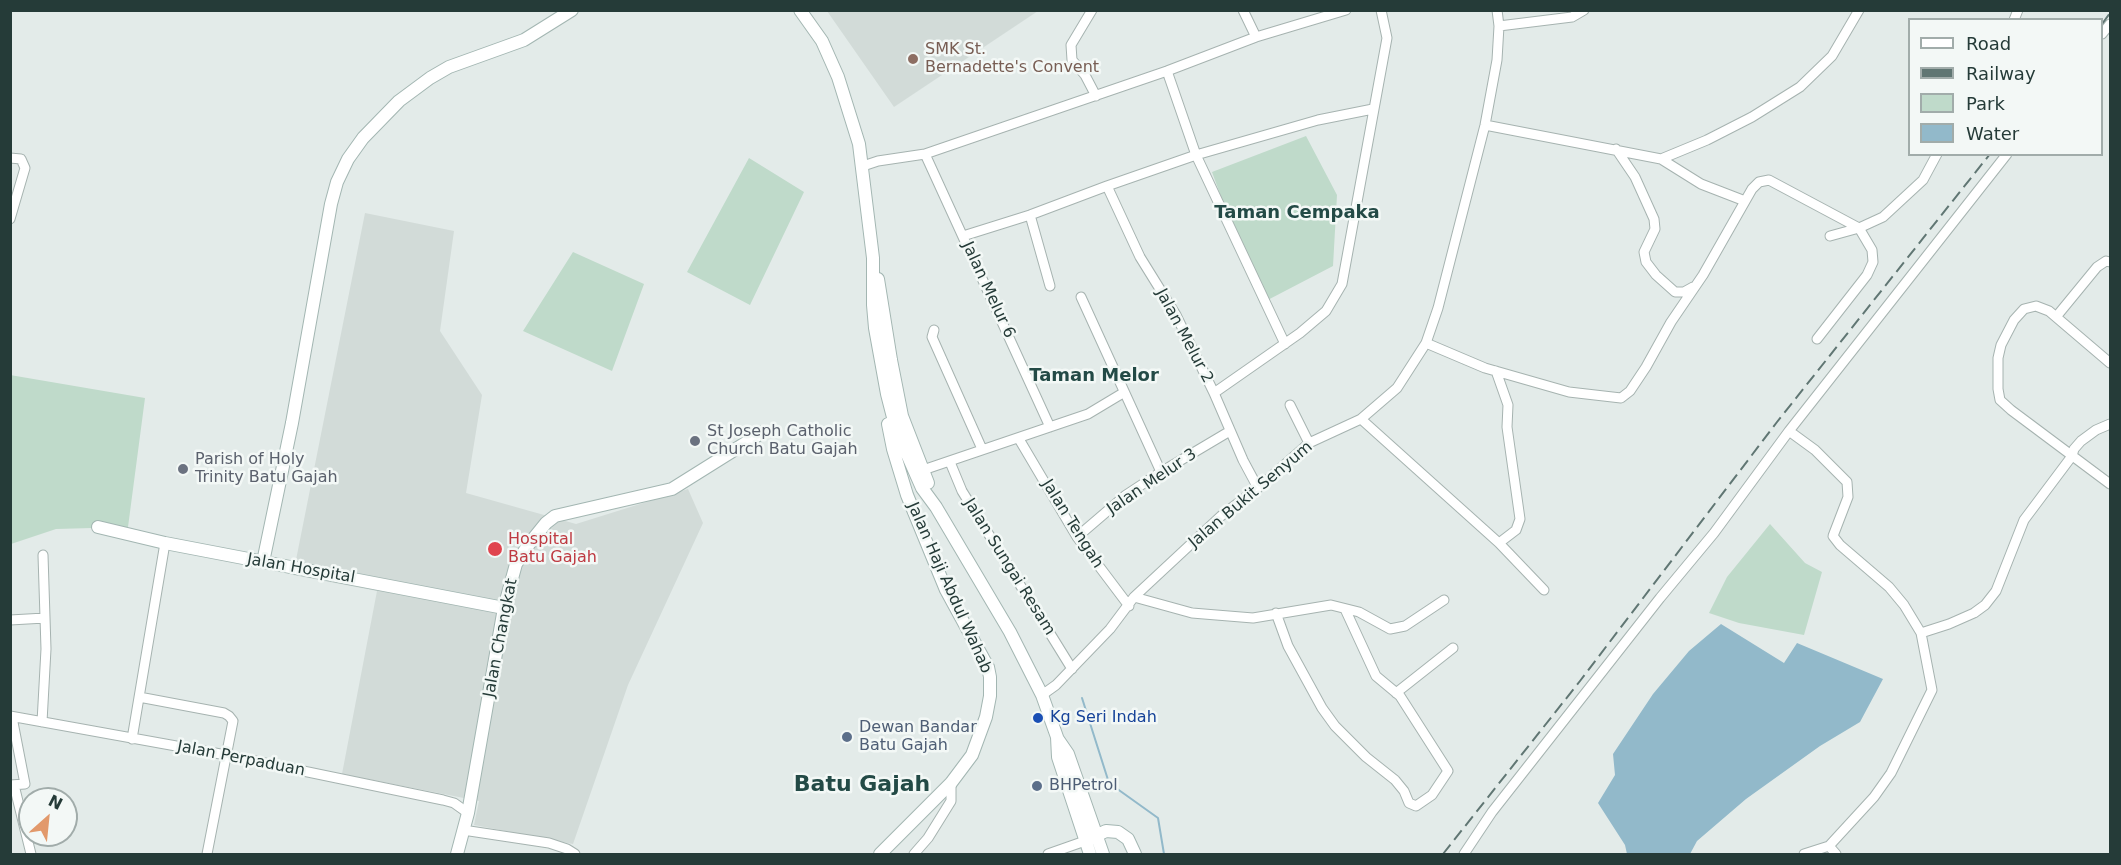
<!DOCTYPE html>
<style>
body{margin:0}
#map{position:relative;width:2121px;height:865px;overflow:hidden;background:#e3ebe9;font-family:"DejaVu Sans",sans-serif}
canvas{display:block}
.frame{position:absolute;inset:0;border:12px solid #253b38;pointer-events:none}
.legend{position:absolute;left:1908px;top:18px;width:195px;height:138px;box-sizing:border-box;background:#f3f8f6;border:2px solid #a1acaa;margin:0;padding:8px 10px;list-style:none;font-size:18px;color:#253b38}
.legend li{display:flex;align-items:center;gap:12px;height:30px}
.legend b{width:30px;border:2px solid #a1acaa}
.north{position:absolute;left:18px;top:787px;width:60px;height:60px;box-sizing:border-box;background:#f3f8f6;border:2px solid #a1acaa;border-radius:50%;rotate:27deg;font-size:16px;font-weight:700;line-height:24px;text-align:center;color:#253b38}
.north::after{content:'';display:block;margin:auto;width:21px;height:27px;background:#e2996b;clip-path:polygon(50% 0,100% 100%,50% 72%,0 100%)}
</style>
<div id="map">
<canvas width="2121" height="865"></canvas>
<div class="frame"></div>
<ul class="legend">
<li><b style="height:8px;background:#fff"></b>Road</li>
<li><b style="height:8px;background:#607673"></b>Railway</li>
<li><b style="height:16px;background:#bfdaca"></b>Park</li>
<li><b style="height:16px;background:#92b9ca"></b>Water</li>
</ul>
<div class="north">N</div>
</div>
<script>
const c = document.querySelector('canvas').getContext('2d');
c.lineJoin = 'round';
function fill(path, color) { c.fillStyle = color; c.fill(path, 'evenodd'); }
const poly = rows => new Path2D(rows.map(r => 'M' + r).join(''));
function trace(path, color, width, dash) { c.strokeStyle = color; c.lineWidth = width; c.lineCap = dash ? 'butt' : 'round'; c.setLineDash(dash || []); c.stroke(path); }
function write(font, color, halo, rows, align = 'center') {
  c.font = font + ' "DejaVu Sans",sans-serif'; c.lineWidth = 5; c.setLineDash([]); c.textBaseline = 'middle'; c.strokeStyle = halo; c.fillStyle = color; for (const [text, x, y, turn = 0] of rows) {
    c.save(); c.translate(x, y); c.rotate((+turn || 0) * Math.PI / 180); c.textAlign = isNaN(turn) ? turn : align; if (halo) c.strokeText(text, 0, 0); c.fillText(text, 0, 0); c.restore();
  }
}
fill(poly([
 [827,11,1038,11,894,107],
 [365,213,454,231,440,331,482,395,466,493,576,524,688,489,703,523,628,685,573,844,474,825,479,801,342,774,377,591,293,575]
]), '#d2dbd8');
fill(poly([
 [1306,136,1337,195,1333,266,1260,304,1212,172],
 [749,158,804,192,750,305,687,272],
 [573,252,644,284,612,371,523,331],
 [10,375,145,398,128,527,56,529,11,544],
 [1770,524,1805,563,1822,572,1804,635,1739,623,1709,613,1727,577]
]), '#bfdaca');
fill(poly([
 [1721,624,1784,663,1797,643,1883,679,1860,722,1820,746,1746,799,1697,841,1690,854,1627,854,1625,845,1598,803,1615,775,1613,754,1653,694,1689,651]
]), '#92b9ca');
trace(poly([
 [1082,698,1109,783,1158,818,1164,854]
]), '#92b9ca', 2);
const street = poly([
 [1092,10,1071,45,1072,60,1085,75,1096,96],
 [1243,10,1256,37],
 [2014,20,2018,10],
 [1499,26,1572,17,1584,10],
 [2102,34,2110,24],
 [1167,71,1196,155,1285,344],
 [1485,125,1661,159,1707,140,1752,117,1800,87,1832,56,1859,10],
 [1616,149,1635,177,1654,219,1655,229,1644,252,1646,262,1656,275,1675,292,1684,292,1693,287],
 [925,154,1050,427],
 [10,158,21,159,25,168,10,219],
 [1661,159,1701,184,1745,201],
 [863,166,878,161,925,154,1167,71,1256,37,1346,10],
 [1107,186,1140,257,1176,315,1214,393,1243,460,1258,488],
 [1030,215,1050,286],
 [963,236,1030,215,1107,186,1196,155,1318,120,1373,109],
 [1830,236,1859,228,1883,217,1923,180,1937,154],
 [1081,297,1161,472],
 [2056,317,2097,267,2106,261,2110,262],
 [934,330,932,337,982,449],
 [1426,343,1485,368,1569,392,1621,398,1630,391,1646,367,1671,322,1703,275,1752,189,1759,182,1769,180,1859,228,1872,250,1873,262,1867,275,1817,339],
 [2110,363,2049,311,2036,306,2024,309,2014,320,2001,345,1998,358,1998,389,2000,400,2011,410,2110,484],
 [1496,371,1508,405,1507,427,1520,519,1516,530,1499,543],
 [1214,393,1300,333,1326,311,1342,284,1387,38,1381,10],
 [1290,405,1309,443],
 [1361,419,1499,543,1544,590],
 [1789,431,1815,450,1847,482,1848,497,1833,536,1840,545,1889,587,1904,605,1921,633,1932,690,1891,773,1874,797,1829,846],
 [1019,439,1077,537,1129,606],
 [950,462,962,491,1072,669],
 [923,470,1088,414,1123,393],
 [1077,537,1126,495,1161,472,1230,431],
 [1134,597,1192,613,1253,618,1331,605,1359,612,1390,629,1405,626,1444,600],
 [1276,613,1288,646,1322,708,1335,726,1366,757,1395,780,1404,791,1409,803,1416,806,1432,795,1448,771,1400,696,1376,676,1345,609],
 [10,620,45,618],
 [1921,633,1949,624,1974,613,1985,605,1996,591,2024,520,2072,456,2074,449,2081,441,2096,430,2110,424],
 [1396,693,1453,648],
 [1042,695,1056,685,1110,629,1134,597,1221,516,1258,488,1309,443,1361,419,1397,388,1426,343,1438,308,1485,125,1497,60,1499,26,1497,10],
 [139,697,224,713,229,716,233,721,207,854],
 [10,716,226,755,443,800,454,803,468,813],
 [42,722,46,649,43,555],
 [132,739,165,543],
 [10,785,25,784,12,717],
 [14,785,31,854],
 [463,830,549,843,567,849,575,854],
 [914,854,928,838,951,801,951,783],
 [1048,854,1085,841],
 [1464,854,1492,812,1660,598,1714,533,1789,431,2007,154],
 [1804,854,1829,846,1836,854]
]);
const secondary = poly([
 [800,10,822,41,838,77,859,144,873,258,873,305,875,328,887,394,896,429,922,488,936,507,1010,632,1042,695,1057,737,1058,757,1090,854],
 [878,279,891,360,902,416,928,483],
 [98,527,165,543,504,608],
 [263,562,292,423,331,204,337,182,348,159,363,138,399,101,430,78,449,67,524,40,572,10],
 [1057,738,1068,754,1103,854],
 [1089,839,1106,831,1118,832,1128,839,1135,854],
 [457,854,468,813,504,608,516,564,529,544,546,523,555,516,672,489,763,432],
 [880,854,951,783,972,755,986,717,990,696,990,677,988,667,946,590,907,495,893,449,888,424]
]);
trace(street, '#a6b3b0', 11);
trace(secondary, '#a3b6b2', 14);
trace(street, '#fff', 9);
trace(secondary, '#fff', 12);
trace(poly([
 [2102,24,2110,13],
 [1443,854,1580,681,1777,422,1990,154]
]), '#607673', 2, [12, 6]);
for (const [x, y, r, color] of [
 [913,59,6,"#8d6e63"],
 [695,441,6,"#6b7280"],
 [183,469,6,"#6b7280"],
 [495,549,8,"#e0444e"],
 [1038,718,6,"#1a4fb4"],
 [847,737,6,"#5c6f8a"],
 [1037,786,6,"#5c6f8a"]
]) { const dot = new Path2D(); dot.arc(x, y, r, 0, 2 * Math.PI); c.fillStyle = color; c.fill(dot); trace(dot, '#f3f8f6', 2); }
write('16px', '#785e54', '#f3f8f6', [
 ["SMK St.",925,50],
 ["Bernadette's Convent",925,68]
], 'left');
write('16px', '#253b38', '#f3f8f6', [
 ["Jalan Melur 6",988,290,65],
 ["Jalan Melur 2",1184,336,62],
 ["Jalan Melur 3",1152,482,-34],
 ["Jalan Bukit Senyum",1251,495,-40],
 ["Jalan Tengah",1072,524,58],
 ["Jalan Sungai Resam",1009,567,58],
 ["Jalan Hospital",301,569,10],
 ["Jalan Haji Abdul Wahab",949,588,66],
 ["Jalan Changkat",501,638,-79],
 ["Jalan Perpaduan",241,759,11]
]);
write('16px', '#5b616d', '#f3f8f6', [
 ["St Joseph Catholic",707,432],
 ["Church Batu Gajah",707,450],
 ["Parish of Holy",195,460],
 ["Trinity Batu Gajah",195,478]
], 'left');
write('16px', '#be3a42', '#f3f8f6', [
 ["Hospital",508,540],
 ["Batu Gajah",508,558]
], 'left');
write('16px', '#164399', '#f3f8f6', [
 ["Kg Seri Indah",1050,718]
], 'left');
write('16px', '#4e5e75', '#f3f8f6', [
 ["Dewan Bandar",859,728],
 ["Batu Gajah",859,746],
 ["BHPetrol",1049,786]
], 'left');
write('bold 18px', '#234a46', '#f3f8f6', [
 ["Taman Cempaka",1297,213],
 ["Taman Melor",1094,376]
]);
write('bold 22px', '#234a46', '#f3f8f6', [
 ["Batu Gajah",862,785]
]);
</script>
